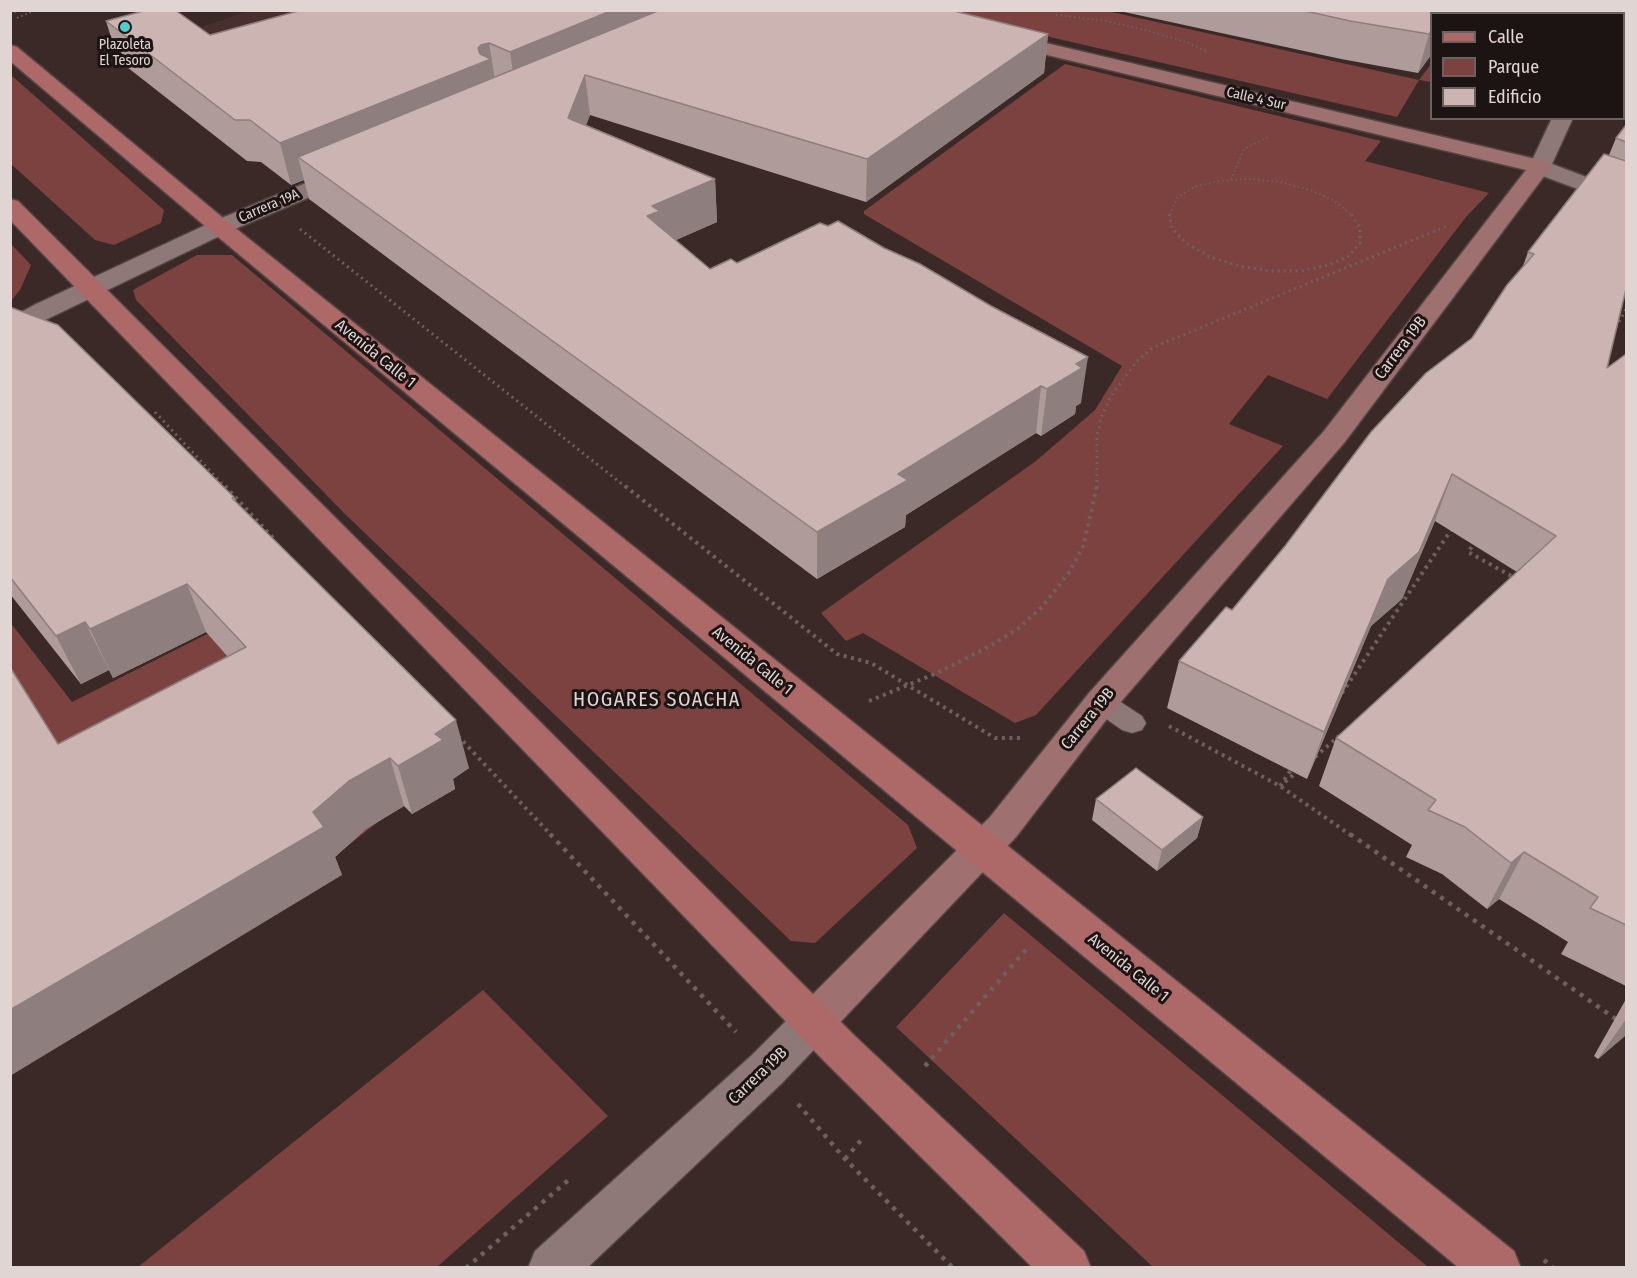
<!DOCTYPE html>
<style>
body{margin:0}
#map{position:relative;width:1637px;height:1278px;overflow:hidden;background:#3a2927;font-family:"Fira Sans Condensed",sans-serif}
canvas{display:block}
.frame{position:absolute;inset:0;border:12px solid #e1d5d4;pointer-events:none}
.legend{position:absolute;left:1430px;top:12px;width:195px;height:108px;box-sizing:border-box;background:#1c1413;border:2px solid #6b6160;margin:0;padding:8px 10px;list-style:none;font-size:18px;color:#e1d5d4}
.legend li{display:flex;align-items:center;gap:12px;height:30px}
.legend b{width:30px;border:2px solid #6b6160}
</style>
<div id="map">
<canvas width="1637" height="1278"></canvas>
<div class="frame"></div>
<ul class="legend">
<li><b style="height:8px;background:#ad6968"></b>Calle</li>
<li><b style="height:16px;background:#7c4240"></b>Parque</li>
<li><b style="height:16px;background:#cbb4b2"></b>Edificio</li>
</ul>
</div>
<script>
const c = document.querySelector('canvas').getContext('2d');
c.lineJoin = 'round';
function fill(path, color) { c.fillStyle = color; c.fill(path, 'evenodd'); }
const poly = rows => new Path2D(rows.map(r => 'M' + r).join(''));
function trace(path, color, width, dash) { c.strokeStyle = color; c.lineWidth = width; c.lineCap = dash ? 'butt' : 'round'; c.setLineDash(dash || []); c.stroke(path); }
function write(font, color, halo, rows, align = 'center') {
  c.font = font + ' "Fira Sans Condensed",sans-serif'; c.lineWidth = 6; c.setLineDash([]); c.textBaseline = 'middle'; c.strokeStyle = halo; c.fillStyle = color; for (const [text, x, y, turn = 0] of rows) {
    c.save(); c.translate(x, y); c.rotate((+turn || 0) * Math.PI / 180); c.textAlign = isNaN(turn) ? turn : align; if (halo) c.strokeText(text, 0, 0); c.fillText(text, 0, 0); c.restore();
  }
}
fill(poly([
 [248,11,300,11,195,47,170,38]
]), '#482f2e');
fill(poly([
 [937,11,1107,11,1419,80,1431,64,1431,82,1419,80,1397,117],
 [1065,64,1381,141,1365,161,1489,193,1466,217,1327,399,1268,375,1229,424,1283,446,1036,715,1015,723,863,633,846,641,821,613,1036,461,1095,410,1122,366,864,214,864,211],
 [11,75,164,210,161,223,114,245,95,240,11,164],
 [11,244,31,265,20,290,11,301],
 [197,255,232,255,908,825,917,848,815,943,791,941,345,514,136,300,133,290],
 [10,622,72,702,209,633,378,822,341,851,78,773,26,698,11,706],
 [1004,913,1428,1267,1153,1267,896,1027],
 [483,990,608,1116,437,1267,138,1267]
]), '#7c4240');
const service = poly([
 [1101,692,1110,695,1142,716,1146,723,1142,730,1132,733,1122,730,1092,709,1088,702,1092,695,1101,692]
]);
const minor = poly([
 [1611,10,1626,10,1626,17,1624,18,1624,14,1610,14,1611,10],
 [1552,118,1573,118,1552,164,1626,192,1626,207,1532,172,1529,167,1552,118]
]);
const tertiary = poly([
 [349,165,357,167,360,172,357,177,228,232,10,337,10,318,36,304,212,222,349,165],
 [814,1003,829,1008,835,1021,829,1034,782,1083,587,1268,528,1268,535,1251,752,1055,799,1008,814,1003]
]);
const secondary = poly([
 [1004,33,1540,160,1548,162,1551,167,1344,443,1113,711,1016,837,829,1034,814,1039,799,1034,793,1021,799,1008,990,817,1089,693,1324,431,1526,170,997,43,994,39,997,35,1004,33]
]);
const primary = poly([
 [10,45,17,47,228,222,1514,1251,1521,1268,1459,1268,212,232,10,61,10,45],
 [10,199,18,201,856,1037,1084,1251,1091,1268,1033,1268,826,1063,10,220,10,199]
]);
trace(service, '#534443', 2);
trace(minor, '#534443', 3);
trace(tertiary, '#534443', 3);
trace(secondary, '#534443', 3);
trace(primary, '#534443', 3);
trace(poly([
 [10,14,20,10],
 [1576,14,1581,10],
 [1056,15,1106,21,1145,30,1186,42,1208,52],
 [17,18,36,10],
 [1231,180,1244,149,1268,137],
 [1170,215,1177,198,1194,187,1219,181,1249,179,1280,182,1310,190,1333,200,1352,215]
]), '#6f5f5e', 2, [1.5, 3]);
trace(poly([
 [1169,214,1172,228,1186,243,1210,257,1239,266,1271,271,1301,271,1329,265,1349,256,1360,243,1360,228,1351,214],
 [300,229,627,488],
 [1616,327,1626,309],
 [155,412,226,488],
 [1097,488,1097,436,1101,418,1111,396,1137,361,1154,347,1447,226]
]), '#6f5f5e', 3, [2, 4]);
trace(poly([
 [225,486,275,540],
 [625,486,837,654,871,663,995,738,1020,738],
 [1476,541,1468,552,1515,578],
 [1342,693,1453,527],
 [869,701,937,673,988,647,1019,628,1042,607,1068,574,1083,547,1097,486],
 [1169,726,1280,786,1352,836],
 [458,736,552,836],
 [1315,757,1339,736],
 [1285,782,1298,771],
 [1280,786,1293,767]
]), '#6f5f5e', 4, [3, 4.5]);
trace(poly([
 [550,834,736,1032],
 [1350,834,1626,1026],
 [925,1066,1030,945],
 [798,1104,845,1159,953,1268],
 [845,1159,863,1138],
 [1544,1260,1553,1268],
 [466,1268,572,1177]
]), '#6f5f5e', 4.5, [4, 6]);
fill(service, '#8f7978');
fill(minor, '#8f7978');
fill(tertiary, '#8f7978');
fill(secondary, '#9e7170');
fill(primary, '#ad6968');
fill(poly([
 [291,10,956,10,955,12,1048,34,1044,73,866,202,590,115,586,125,715,179,717,222,676,240,710,269,737,263,1081,403,1076,406,1075,414,1041,436,1036,433,906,515,905,527,817,579,309,199,304,180,291,185,261,162,247,161,118,60,106,21,210,35,292,13],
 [1115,10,1466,10,1464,14,1431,14,1431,55,1418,73,1341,59],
 [1626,125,1626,289,1607,368,1626,354,1626,986,1561,954,1568,942,1499,899,1487,909,1442,874,1406,857,1412,845,1319,786,1336,738,1517,572,1435,521,1402,599,1371,626,1307,779,1167,708,1179,661,1232,610,1285,546,1472,338,1523,266,1528,252,1609,155,1616,138],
 [10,307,234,497,236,501,469,768,453,779,455,789,412,814,404,806,366,829,335,857,342,875,58,744,228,657,206,632,113,678,109,670,81,684,10,594],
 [1096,799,1203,817,1197,838,1157,871,1092,820],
 [1626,999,1626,1035,1598,1059,1594,1056]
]), '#af9b99');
fill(poly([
 [613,10,708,10,516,91,510,52],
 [1448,10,1466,10,1464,14,1445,14],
 [1431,31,1431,55,1418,73,1429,34],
 [1048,34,1044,73,866,202,867,159],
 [489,43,498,99,298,157,304,180,291,185,280,143,478,48,481,45],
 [585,75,590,115,573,159,568,118],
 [715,179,717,222,662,246,647,216,652,206],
 [1088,357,1081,403,1076,406,1075,414,1041,436,1047,389,1076,364],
 [1041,386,1036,433,906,515,905,527,817,579,817,532,898,474],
 [1452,474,1435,521,1402,599,1371,626,1307,779,1324,732,1388,579],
 [187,584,206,632,113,678,90,629],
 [85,622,109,670,81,684,56,636],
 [456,720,469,768,453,779,455,789,412,814,398,766,435,734],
 [390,758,404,806,366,829,335,857,342,875,10,1076,10,1010,349,781],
 [1203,817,1197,838,1157,871,1162,850],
 [1524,852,1499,899,1487,909,1511,863],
 [1626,1019,1626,1035,1598,1059]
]), '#8e7e7d');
const building = poly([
 [147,10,175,10,210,35,302,10,613,10,510,52,489,43,481,45,478,48,480,54,491,59,280,143,250,120,235,120,106,21,147,10],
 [660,10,950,10,1048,34,867,159,585,75,568,118,715,179,652,206,660,211,647,216,710,269,731,259,737,263,820,223,828,226,838,221,884,248,920,264,991,306,1088,357,1076,364,1082,368,1047,389,1041,386,898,474,908,480,817,532,298,157,660,10],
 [1301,10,1448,10,1445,14,1431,14,1431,31,1429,34,1350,21,1301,10],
 [1626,125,1626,142,1616,138,1626,125],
 [1604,154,1626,161,1626,289,1607,368,1626,354,1626,925,1590,908,1598,897,1524,852,1511,863,1465,827,1428,810,1436,800,1336,738,1556,536,1452,474,1419,552,1388,579,1324,732,1179,661,1226,607,1232,610,1285,546,1371,432,1426,373,1472,338,1507,285,1534,254,1528,252,1604,154],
 [10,307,58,325,234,497,232,498,456,720,435,734,443,740,398,766,390,758,349,781,313,812,324,827,10,1010,10,667,58,744,246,647,187,584,90,629,85,622,56,636,10,577,10,307],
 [1136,768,1203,817,1162,850,1096,799,1136,768]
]);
fill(building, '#cbb4b2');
trace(building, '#8e7e7d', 1.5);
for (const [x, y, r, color] of [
 [125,27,6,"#52cdcc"]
]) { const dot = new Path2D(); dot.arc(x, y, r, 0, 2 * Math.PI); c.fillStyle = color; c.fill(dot); trace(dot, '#1c1413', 2); }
write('14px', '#e1d5d4', '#1c1413', [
 ["Plazoleta",125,45],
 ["El Tesoro",125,61]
]);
write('14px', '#e1d5d4', '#1c1413', [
 ["Calle 4 Sur",1256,99,13],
 ["Carrera 19A",269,206,-23]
]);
write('16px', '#e1d5d4', '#1c1413', [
 ["Carrera 19B",1401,348,-53],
 ["Avenida Calle 1",375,354,39],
 ["Avenida Calle 1",752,661,39],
 ["Carrera 19B",1088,719,-51],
 ["Avenida Calle 1",1128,968,39],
 ["Carrera 19B",758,1076,-44]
]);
c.letterSpacing = '1.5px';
write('20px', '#e1d5d4', '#1c1413', [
 ["HOGARES SOACHA",657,700]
]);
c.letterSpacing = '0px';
</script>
